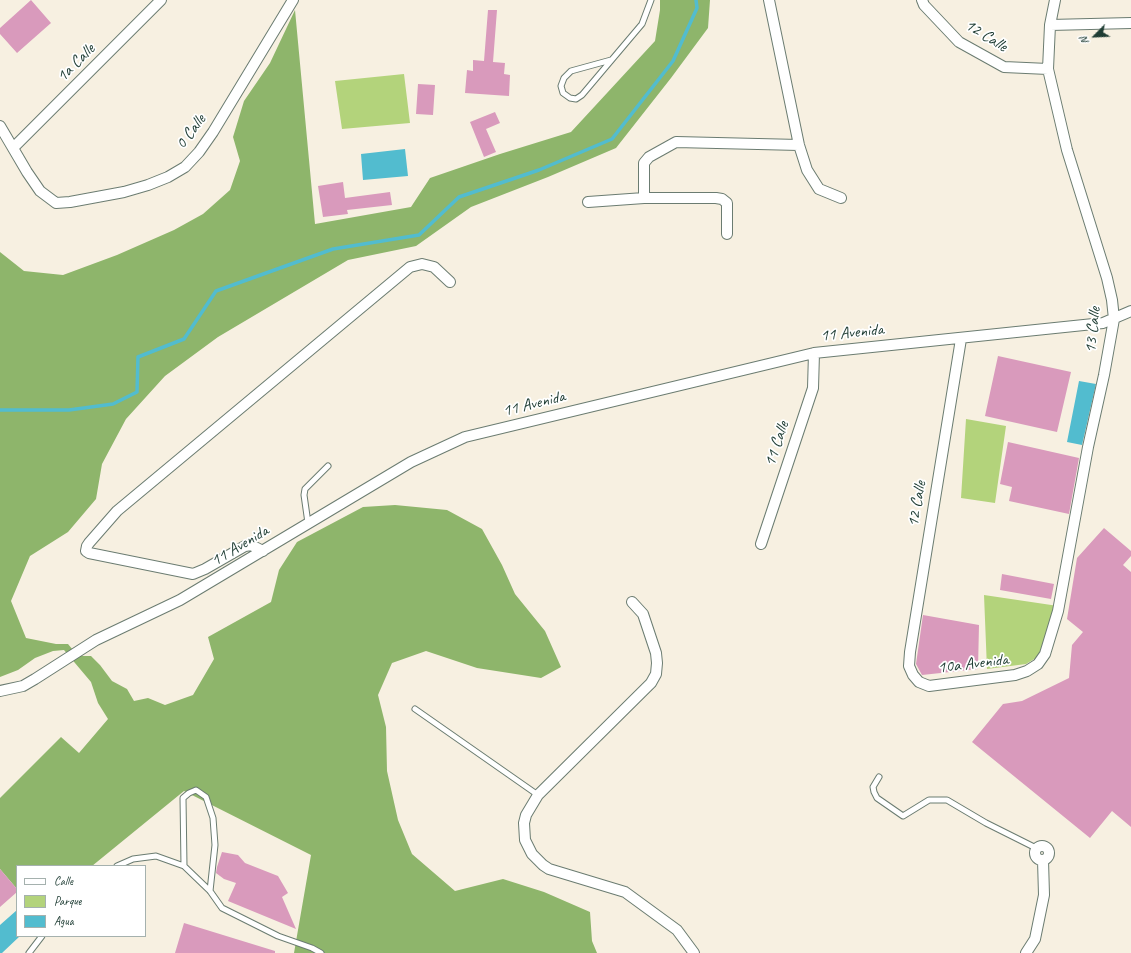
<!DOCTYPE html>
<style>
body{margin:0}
#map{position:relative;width:1131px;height:953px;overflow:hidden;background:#f7f0e1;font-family:Caveat,sans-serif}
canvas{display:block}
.legend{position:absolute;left:16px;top:865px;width:130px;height:72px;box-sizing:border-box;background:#fff;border:1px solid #a5b1ae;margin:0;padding:5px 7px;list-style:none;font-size:12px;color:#1f3d34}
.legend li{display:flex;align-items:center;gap:8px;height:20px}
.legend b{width:20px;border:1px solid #a5b1ae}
.north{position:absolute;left:1075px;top:16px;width:40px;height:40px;-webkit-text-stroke:3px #fff;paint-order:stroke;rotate:246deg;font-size:11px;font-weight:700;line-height:16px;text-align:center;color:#1f3d34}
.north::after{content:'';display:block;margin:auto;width:14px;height:18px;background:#1f3d34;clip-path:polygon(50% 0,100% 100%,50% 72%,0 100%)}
</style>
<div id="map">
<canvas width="1131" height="953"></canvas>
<ul class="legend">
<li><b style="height:5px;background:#fff"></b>Calle</li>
<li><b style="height:11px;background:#b3d37b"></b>Parque</li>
<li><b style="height:11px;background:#52bccf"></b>Agua</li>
</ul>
<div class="north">N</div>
</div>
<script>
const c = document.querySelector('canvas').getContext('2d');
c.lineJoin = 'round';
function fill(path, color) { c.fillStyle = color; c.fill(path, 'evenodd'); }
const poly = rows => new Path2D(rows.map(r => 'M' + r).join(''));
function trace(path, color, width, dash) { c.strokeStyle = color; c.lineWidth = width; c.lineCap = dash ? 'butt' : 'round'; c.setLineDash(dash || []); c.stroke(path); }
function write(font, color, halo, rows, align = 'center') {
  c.font = font + ' Caveat,sans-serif'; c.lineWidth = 3.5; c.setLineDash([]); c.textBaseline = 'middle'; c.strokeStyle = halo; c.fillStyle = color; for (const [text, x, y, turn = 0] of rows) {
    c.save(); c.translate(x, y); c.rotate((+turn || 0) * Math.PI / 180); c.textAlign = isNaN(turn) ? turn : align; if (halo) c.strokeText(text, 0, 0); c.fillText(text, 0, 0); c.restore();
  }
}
fill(poly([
 [404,74,410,123,342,129,335,81],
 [966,419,1006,426,995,503,961,498],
 [984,595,1058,606,1044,653,1026,664,987,669]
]), '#b3d37b');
fill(poly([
 [660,0,710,0,708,28,671,78,616,148,548,177,471,207,416,246,348,260,218,337,165,376,126,419,102,464,96,499,68,532,30,556,11,601,26,638,56,644,68,644,78,656,91,656,100,665,112,681,127,689,134,701,148,698,165,705,193,695,214,659,208,637,271,602,279,570,297,542,363,507,395,505,447,510,482,529,502,565,515,594,545,631,561,667,541,678,477,668,426,651,392,663,378,695,386,727,387,771,398,820,412,854,455,891,503,879,544,892,590,912,592,941,597,953,294,953,311,855,184,791,92,866,17,866,17,889,0,869,0,798,61,737,79,753,108,719,98,703,91,682,64,650,53,651,35,658,18,670,0,677,0,252,24,271,63,275,117,255,174,230,203,214,230,190,240,161,233,137,244,101,270,63,295,10,315,224,411,207,430,178,500,154,571,132,655,41,660,10]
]), '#8eb56b');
fill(poly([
 [405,149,408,176,363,180,361,154],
 [1079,381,1096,384,1082,445,1067,442],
 [17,910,17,936,20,936,2,953,0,953,0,925]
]), '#52bccf');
trace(poly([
 [0,410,69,410,113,404,137,392,138,357,184,339,216,291,333,249,419,235,459,197,539,170,612,139,673,61,697,8,696,0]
]), '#52bccf', 3.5);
fill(poly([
 [31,0,51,23,17,53,0,34,0,28],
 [488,10,497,10,493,62,505,63,504,74,510,75,509,96,465,93,467,70,473,71,473,60,484,61],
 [418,84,435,85,433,115,416,114],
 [495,112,500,123,486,129,496,152,484,157,470,122],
 [343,182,345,198,390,192,392,205,347,210,348,214,323,217,318,186],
 [998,356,1071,372,1057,432,985,416],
 [1008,442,1079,458,1069,514,1009,501,1012,487,1000,484],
 [1104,528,1131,551,1131,556,1123,565,1131,572,1131,827,1112,811,1090,838,972,742,1003,704,1022,701,1069,678,1072,645,1083,632,1067,619,1077,558],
 [1002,574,1054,584,1051,599,1000,590],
 [923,615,979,625,978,669,922,675,916,664],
 [222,852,238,855,245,863,278,876,288,893,282,897,296,929,228,901,236,883,224,879,216,873,217,867],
 [0,869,17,889,17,892,0,907],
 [184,923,275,951,275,953,175,953]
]), '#d99abc');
const lane = poly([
 [611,60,571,71,564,78,561,86,563,93,570,98,576,99,582,95,642,24,651,0],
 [308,523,304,495,305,489,328,466],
 [415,709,538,795],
 [879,777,873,787,874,792,877,798,903,816,929,800,947,800,986,823,1036,848],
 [117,866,133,859,156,856,184,866,210,891,222,908,278,936,312,948,321,953],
 [184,866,183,798,189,793,196,790,206,797,213,818,215,845,210,891],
 [29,953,42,936]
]);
const street = poly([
 [769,0,799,145,807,170,819,189,841,198],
 [922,0,924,5,959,42,1004,67,1048,69],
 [1050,25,1131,23],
 [0,126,27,172,40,191,56,203,70,202,124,192,148,185,168,177,185,167,199,152,213,132,293,0],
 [14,147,161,0],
 [588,202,644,198],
 [727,234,727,203,722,199,716,198,644,198,644,163,649,157,676,142,799,145],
 [961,339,910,652,909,666,913,675,919,682,929,686,1015,675,1027,671,1038,664,1045,654,1058,611,1088,447,1104,375,1114,319,1112,300,1107,278,1067,150,1048,69,1050,25,1055,0],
 [761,544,813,388,814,353],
 [263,551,251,545,245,546,205,569,193,574,94,554,89,553,86,551,87,546,89,543,117,511,410,267,422,264,434,267,450,282],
 [632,602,643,614,656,653,657,663,656,674,651,683,538,795,526,815,524,823,525,840,532,854,543,865,549,869,625,892,677,930,694,953],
 [0,691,23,686,35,679,96,640,180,600,411,462,465,437,814,353,1103,323,1131,311],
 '1035 853a7 7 0 1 1 14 0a7 7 0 1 1-14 0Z',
 [1026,953,1035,939,1044,895,1043,860]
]);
trace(lane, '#6b7c71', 7);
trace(street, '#6b7c71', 12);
trace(lane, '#fff', 5);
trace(street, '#fff', 10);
write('17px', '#1f3d34', '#fff', [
 ["12 Calle",986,36,32],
 ["1a Calle",76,63,-45],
 ["0 Calle",191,132,-53],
 ["13 Calle",1093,330,-84],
 ["11 Avenida",852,333,-6],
 ["11 Avenida",534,404,-14],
 ["11 Calle",777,444,-72],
 ["12 Calle",917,504,-80],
 ["11 Avenida",240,546,-31],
 ["10a Avenida",973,664,-7]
]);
</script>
